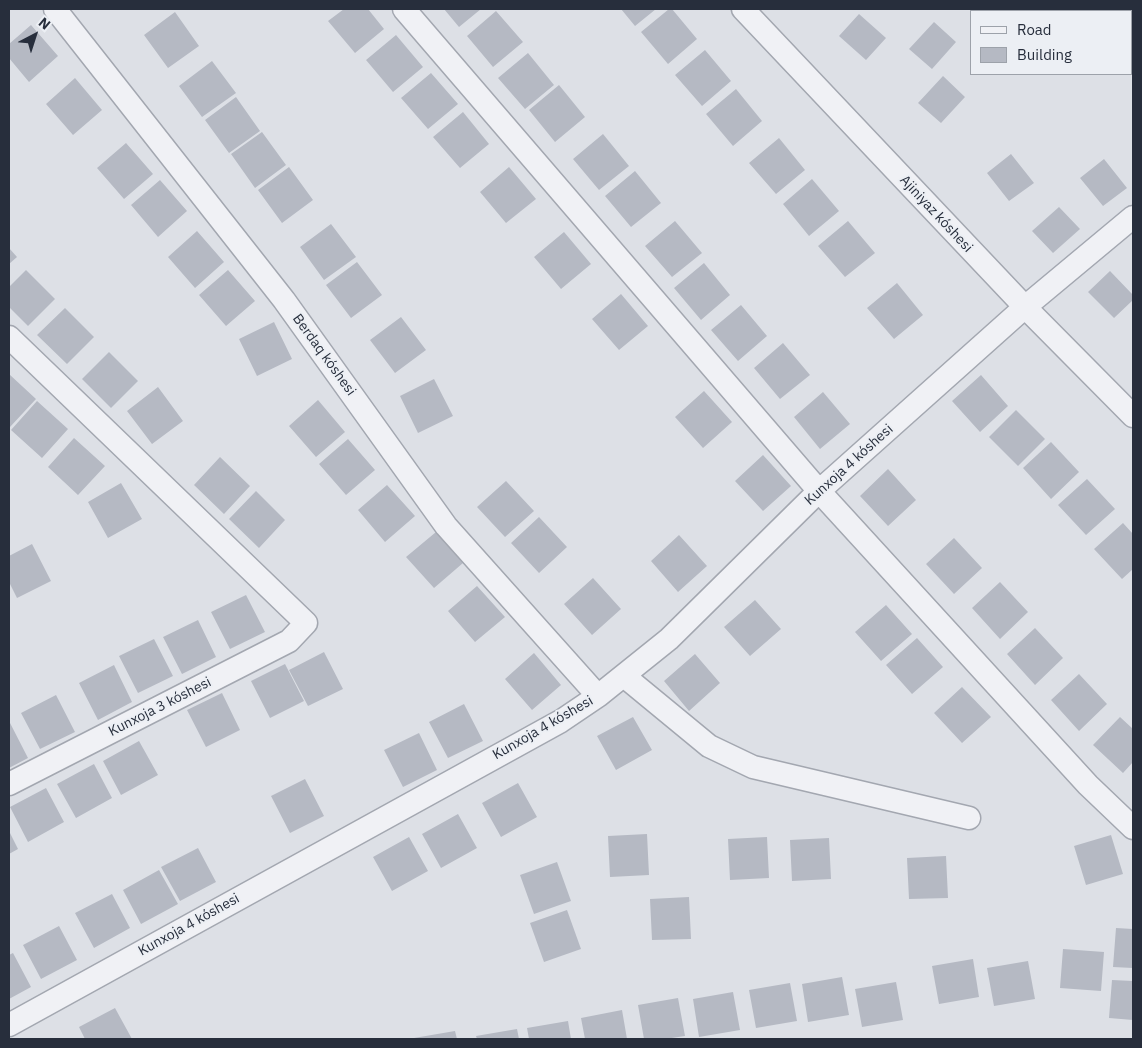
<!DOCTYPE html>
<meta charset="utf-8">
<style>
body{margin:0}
#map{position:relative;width:1142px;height:1048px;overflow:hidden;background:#dde0e6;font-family:"IBM Plex Sans",sans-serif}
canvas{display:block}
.frame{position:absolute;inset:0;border:10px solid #272e3c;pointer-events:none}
.legend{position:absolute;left:970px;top:10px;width:162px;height:65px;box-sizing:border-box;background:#eceff4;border:1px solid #9da2aa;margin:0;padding:6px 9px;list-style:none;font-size:15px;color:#272e3c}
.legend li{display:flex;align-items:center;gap:10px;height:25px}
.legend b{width:25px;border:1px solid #9da2aa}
.north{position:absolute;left:10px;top:10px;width:50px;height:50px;-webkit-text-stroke:4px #eceff4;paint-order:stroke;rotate:40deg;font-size:14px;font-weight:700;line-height:20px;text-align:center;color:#272e3c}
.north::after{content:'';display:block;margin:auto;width:18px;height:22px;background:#272e3c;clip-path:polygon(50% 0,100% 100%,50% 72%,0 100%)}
</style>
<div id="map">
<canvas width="1142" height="1048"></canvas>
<div class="frame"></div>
<ul class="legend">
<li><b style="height:6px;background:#f0f1f5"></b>Road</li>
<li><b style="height:14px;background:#b5b9c3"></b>Building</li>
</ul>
<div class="north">N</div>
</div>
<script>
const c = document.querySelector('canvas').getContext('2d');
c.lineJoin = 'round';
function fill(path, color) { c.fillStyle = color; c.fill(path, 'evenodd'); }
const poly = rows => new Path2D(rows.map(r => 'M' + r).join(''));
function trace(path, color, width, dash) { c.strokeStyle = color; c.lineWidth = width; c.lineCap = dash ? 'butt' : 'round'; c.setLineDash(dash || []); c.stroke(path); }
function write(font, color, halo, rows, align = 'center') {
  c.font = font + ' "IBM Plex Sans",sans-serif'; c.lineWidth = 4; c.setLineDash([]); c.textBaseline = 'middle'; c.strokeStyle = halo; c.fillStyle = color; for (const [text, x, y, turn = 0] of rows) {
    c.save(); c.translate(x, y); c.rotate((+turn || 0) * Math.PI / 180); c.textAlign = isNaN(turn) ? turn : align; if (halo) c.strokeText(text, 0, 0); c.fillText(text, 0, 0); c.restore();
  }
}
fill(poly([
 [344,9,368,9,384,29,355,53,328,21],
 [444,9,481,9,459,27],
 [621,9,656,9,635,26],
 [669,9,672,9,697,39,668,64,641,32],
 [496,11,523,42,493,67,467,36],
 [175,12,199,46,168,68,144,35],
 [859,14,886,38,866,60,839,36],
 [934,22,956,42,932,69,909,49],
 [31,25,58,56,29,82,9,58,9,44],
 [396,35,423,67,393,92,366,60],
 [705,50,731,81,702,106,675,75],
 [528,53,554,85,525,109,498,78],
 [212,61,236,93,202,117,179,86],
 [431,73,458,104,428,129,401,98],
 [943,76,965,97,941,123,918,103],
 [75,78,102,110,73,135,46,104],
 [559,85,585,117,555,142,529,110],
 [736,89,762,121,733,146,706,114],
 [236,97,260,131,229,153,205,120],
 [463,112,489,144,460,168,433,137],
 [262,132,286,165,255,188,231,154],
 [603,134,629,166,599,190,573,159],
 [779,138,805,170,776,194,749,163],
 [126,143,153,174,124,199,97,168],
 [1011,154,1034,183,1009,201,987,173],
 [1104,159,1127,188,1103,206,1080,178],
 [289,167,313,200,282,223,258,190],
 [509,167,536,199,506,223,480,192],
 [635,171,661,203,631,227,605,196],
 [812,179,839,211,809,236,783,204],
 [160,180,187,211,158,237,131,205],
 [1059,207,1080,229,1053,253,1032,231],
 [675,221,702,253,672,277,645,246],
 [848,221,875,253,845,277,818,246],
 [331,224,356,257,324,280,300,247],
 [197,231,224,262,195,288,168,257],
 [564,232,591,264,561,289,534,257],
 [9,248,17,257,9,264],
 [357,262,382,295,351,318,326,285],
 [704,263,730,295,701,320,674,288],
 [26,270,55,299,28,326,9,307,9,287],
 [228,270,255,301,226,326,199,295],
 [1110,271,1133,295,1133,300,1114,318,1088,292],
 [897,283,923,315,894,339,867,308],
 [621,294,648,326,619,350,592,319],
 [741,305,767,336,738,361,711,330],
 [65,308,94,337,67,364,37,335],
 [401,317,426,350,395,373,370,340],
 [274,322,292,359,257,376,239,339],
 [783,343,810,375,780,399,754,368],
 [109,352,138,381,111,408,82,379],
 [9,374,36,399,10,427,9,426],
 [981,375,1008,406,980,432,952,401],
 [434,379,453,416,418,433,400,396],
 [158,387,183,421,152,444,127,411],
 [704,391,732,422,703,448,675,417],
 [823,392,850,424,820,449,794,417],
 [318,400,345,432,316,457,289,426],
 [37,401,68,429,42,458,11,430],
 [1016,410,1045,439,1018,466,989,437],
 [74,438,105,466,78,495,48,467],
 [348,439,375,470,346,495,319,464],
 [1051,442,1079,472,1051,499,1023,468],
 [763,455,791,486,763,511,735,481],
 [220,457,250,486,224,514,194,485],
 [888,469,916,500,888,526,860,496],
 [1087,479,1115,509,1086,535,1058,505],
 [506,481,534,511,505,537,477,507],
 [121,483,142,519,108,538,88,502],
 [387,485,415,516,385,542,358,510],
 [256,491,285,520,259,548,229,519],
 [539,517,567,547,539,573,511,543],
 [1123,523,1133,534,1133,569,1122,579,1094,549],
 [436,532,463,563,434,588,406,557],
 [679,535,707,566,678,592,651,561],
 [954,538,982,568,954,594,926,564],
 [32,544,51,581,17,598,9,582,9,556],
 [593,578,621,609,592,635,564,604],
 [1000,582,1028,612,1000,639,972,608],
 [477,586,505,617,475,642,448,611],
 [246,595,265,632,230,649,211,612],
 [755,600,781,629,750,656,724,627],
 [886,605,912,634,881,661,855,632],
 [198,620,216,657,182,674,163,637],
 [1035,628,1063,658,1035,685,1007,654],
 [917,638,943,667,912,694,886,665],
 [154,639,173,676,138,693,119,656],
 [324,652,343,689,308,706,289,670],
 [534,653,561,685,532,710,505,679],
 [695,654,720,683,689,711,664,681],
 [285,664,304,701,270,718,251,681],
 [114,665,132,702,98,720,79,683],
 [1079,674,1107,704,1079,731,1051,700],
 [962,687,991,717,962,743,934,713],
 [222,693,240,730,206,747,187,710],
 [56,695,75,732,40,749,21,713],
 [464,704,483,741,448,758,429,722],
 [633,717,652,750,616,770,597,736],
 [1120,717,1133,729,1133,762,1123,773,1093,745],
 [9,721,28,758,9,768],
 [419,733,437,770,403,787,384,750],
 [139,741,158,775,121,795,103,761],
 [94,764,112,798,76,818,57,784],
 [305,779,324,816,290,833,271,796],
 [518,783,537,817,501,837,482,803],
 [46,788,64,822,28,842,10,807],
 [458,814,477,848,441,868,422,834],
 [9,831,18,849,9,854],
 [647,834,649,875,610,877,608,836],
 [1111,835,1123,874,1086,885,1074,846],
 [409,837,428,871,392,891,373,857],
 [767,837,769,878,730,880,728,839],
 [829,838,831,879,792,881,790,840],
 [198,848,216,882,180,901,161,867],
 [946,856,948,898,909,899,907,858],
 [557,862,571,901,534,914,520,875],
 [159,870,178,904,141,924,123,890],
 [112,894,130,928,94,948,75,913],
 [689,897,691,939,652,940,650,899],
 [567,910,581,949,544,962,530,923],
 [59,926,77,960,41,979,23,945],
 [1116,928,1133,929,1133,968,1113,967],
 [1063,949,1104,952,1101,991,1060,988],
 [13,953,31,987,9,999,9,955],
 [973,959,979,997,939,1004,932,966],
 [1028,961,1035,999,994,1006,987,968],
 [842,977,849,1015,808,1022,802,984],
 [1112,980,1133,981,1133,1020,1109,1018],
 [896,982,903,1020,862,1027,855,989],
 [790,983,797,1021,756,1028,749,990],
 [733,992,740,1030,699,1037,693,999],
 [678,998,685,1036,665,1039,644,1039,638,1005],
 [115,1008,132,1039,85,1039,79,1027],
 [622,1010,627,1039,585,1039,581,1018],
 [568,1021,571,1039,529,1039,527,1028],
 [517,1029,519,1039,477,1039,476,1036],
 [455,1031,457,1039,414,1039,414,1038]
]), '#b5b9c3');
const minor = poly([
 [55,9,284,300,446,526,598,696],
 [404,9,819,491,1088,785,1133,828],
 [743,9,1025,307,1133,416],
 [9,337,306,623,289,641,9,784],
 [624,676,709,746,753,767,969,818],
 [9,1025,561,721,598,696,669,639,819,491,1025,307,1133,217]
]);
trace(minor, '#a3a7b0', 25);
trace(minor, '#f0f1f5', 22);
write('14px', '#272e3c', '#eceff4', [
 ["Ajiniyaz kóshesi",936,214,47],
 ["Berdaq kóshesi",324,355,54],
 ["Kunxoja 4 kóshesi",849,465,-42],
 ["Kunxoja 3 kóshesi",160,707,-27],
 ["Kunxoja 4 kóshesi",543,728,-30],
 ["Kunxoja 4 kóshesi",189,925,-29]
]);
</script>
